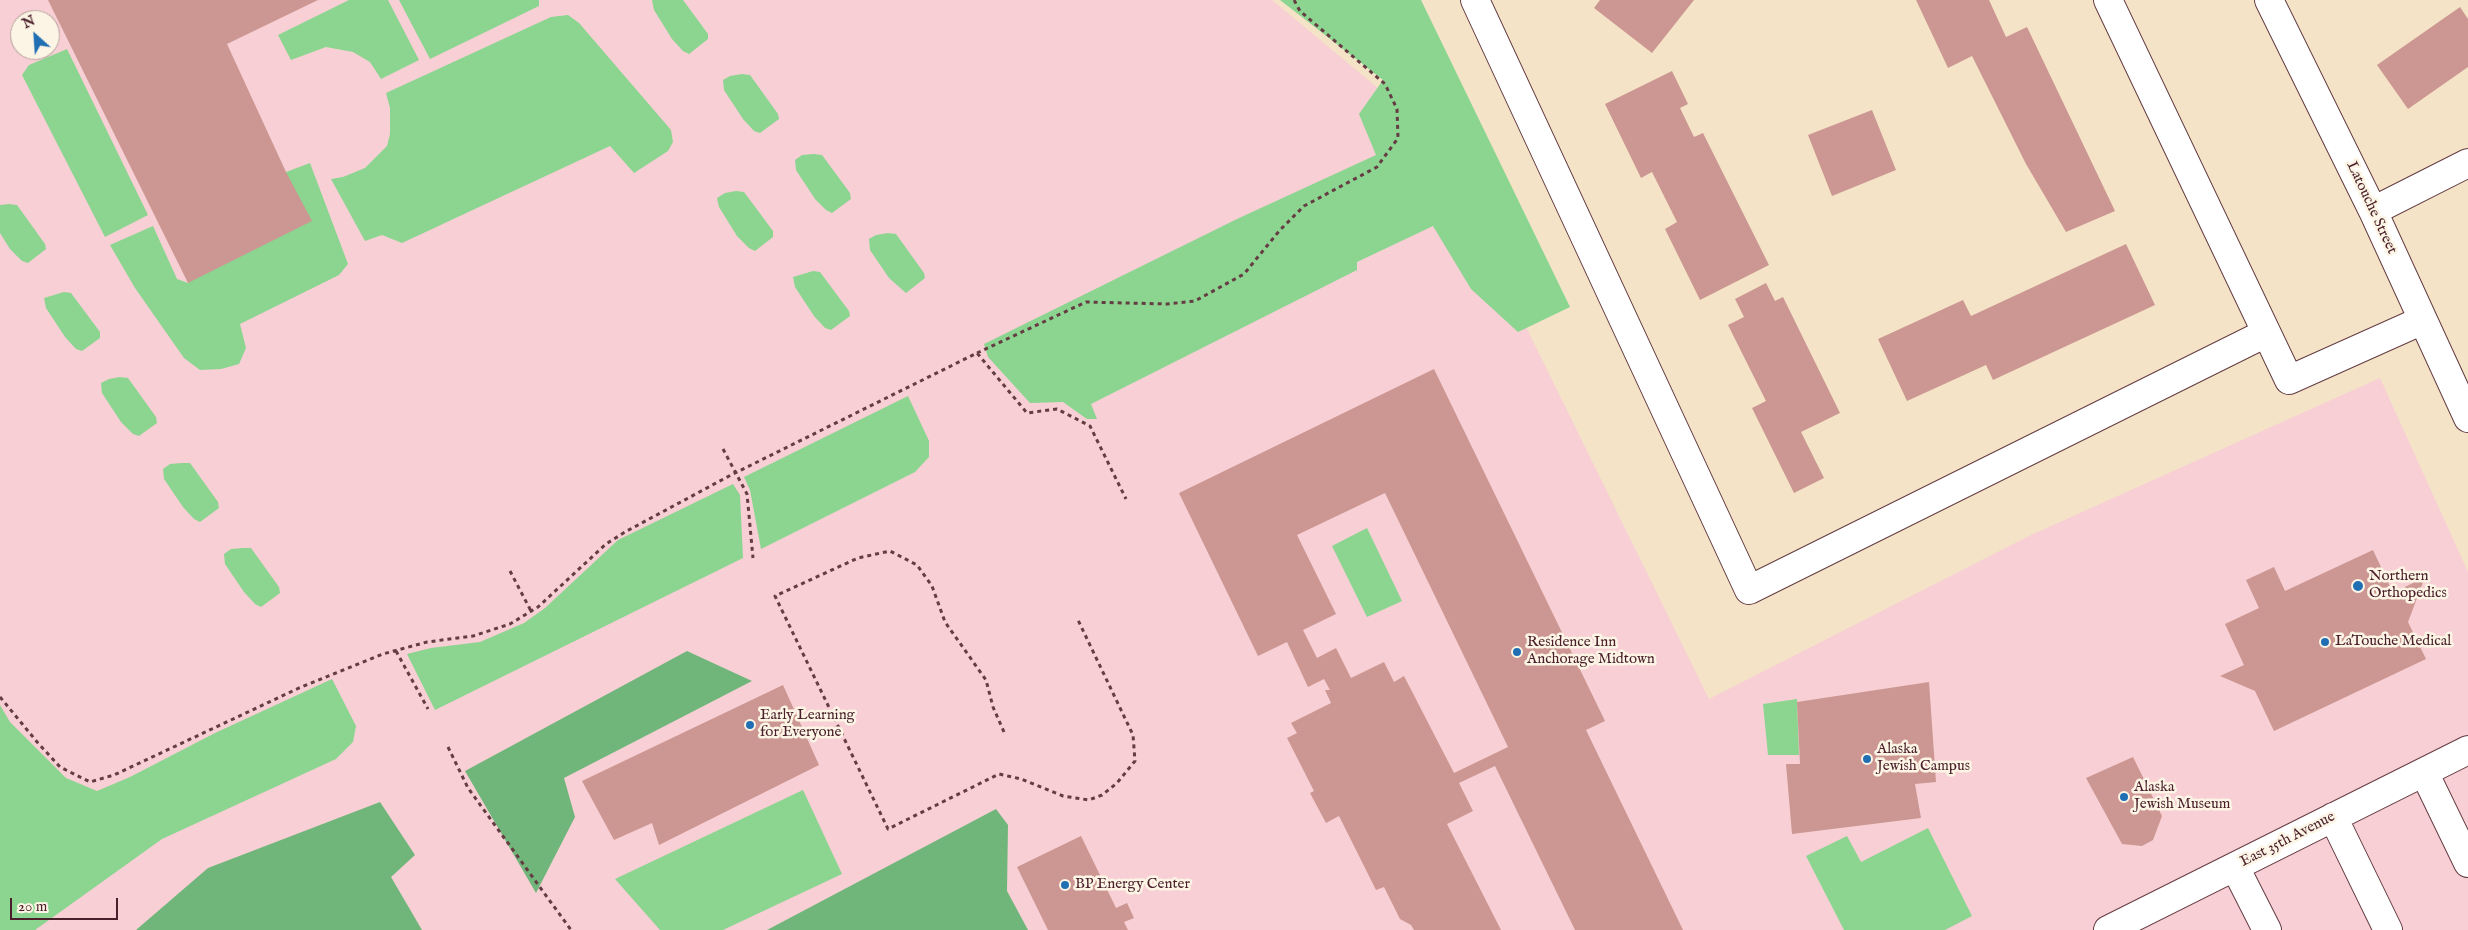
<!DOCTYPE html>
<style>
body{margin:0}
#map{position:relative;width:2468px;height:930px;overflow:hidden;background:#f4e3c7;font-family:"IM FELL English",serif}
canvas{display:block}
.north{position:absolute;left:10px;top:10px;width:50px;height:50px;box-sizing:border-box;background:#fcf5e5;border:1px solid #b59f9b;border-radius:50%;rotate:334deg;font-size:14px;font-weight:700;line-height:20px;text-align:center;color:#4a1f2b}
.north::after{content:'';display:block;margin:auto;width:18px;height:22px;background:#1f6fb2;clip-path:polygon(50% 0,100% 100%,50% 72%,0 100%)}
.scale{position:absolute;left:10px;top:898px;width:108px;height:22px;box-sizing:border-box;border:2px solid #4a1f2b;border-top:0;padding-left:6px;font-size:15px;line-height:18px;white-space:nowrap;color:#4a1f2b;-webkit-text-stroke:4px #fcf5e5;paint-order:stroke}
</style>
<div id="map">
<canvas width="2468" height="930"></canvas>
<div class="north">N</div>
<div class="scale">20 m</div>
</div>
<script>
const c = document.querySelector('canvas').getContext('2d');
c.lineJoin = 'round';
function fill(path, color) { c.fillStyle = color; c.fill(path, 'evenodd'); }
const poly = rows => new Path2D(rows.map(r => 'M' + r).join(''));
function trace(path, color, width, dash) { c.strokeStyle = color; c.lineWidth = width; c.lineCap = dash ? 'butt' : 'round'; c.setLineDash(dash || []); c.stroke(path); }
function write(font, color, halo, rows, align = 'center') {
  c.font = font + ' "IM FELL English",serif'; c.lineWidth = 5; c.setLineDash([]); c.textBaseline = 'middle'; c.strokeStyle = halo; c.fillStyle = color; for (const [text, x, y, turn = 0] of rows) {
    c.save(); c.translate(x, y); c.rotate((+turn || 0) * Math.PI / 180); c.textAlign = isNaN(turn) ? turn : align; if (halo) c.strokeText(text, 0, 0); c.fillText(text, 0, 0); c.restore();
  }
}
fill(poly([
 [0,0,1272,0,1390,98,1409,89,1709,699,2031,535,2380,378,2468,572,2468,930,0,930],
 [20,20,50,20,50,50,20,50]
]), '#f7cfd4');
fill(poly([
 [349,0,388,0,419,60,381,79,370,62,353,52,326,47,291,60,278,35],
 [399,0,539,0,539,6,430,59],
 [652,0,683,0,708,34,708,39,689,54,683,51,672,39,654,10],
 [1280,0,1421,0,1570,307,1518,332,1471,289,1433,226,1357,262,1357,270,1091,404,1097,419,1087,419,1063,402,1030,403,988,357,984,344,1237,219,1376,155,1359,114,1383,80],
 [568,15,579,23,671,130,673,142,668,151,634,173,610,146,402,243,382,235,365,241,331,179,343,177,365,168,387,146,390,134,390,108,386,93,551,17],
 [67,49,148,215,105,237,22,75,29,65],
 [742,74,750,75,778,114,779,119,760,133,754,131,743,119,724,90,723,80,730,76],
 [814,154,822,155,850,193,851,199,832,213,826,210,815,199,796,170,795,160,802,155],
 [310,163,348,264,339,275,240,324,246,348,239,364,221,369,200,370,184,358,135,288,110,245,153,226,177,279,188,283,286,172],
 [736,191,744,192,773,231,773,237,755,251,749,248,737,236,719,207,717,198,725,193],
 [9,204,17,205,45,244,46,249,28,263,22,261,10,249,0,233,0,205],
 [888,233,896,234,924,273,925,278,906,293,889,278,870,250,869,239,876,235],
 [813,271,820,272,849,311,850,316,831,330,825,328,814,316,795,287,793,277],
 [64,292,71,293,100,332,100,338,82,351,76,349,65,337,46,308,44,298],
 [120,377,128,378,156,417,157,423,139,436,133,434,121,422,102,393,101,383,109,379],
 [908,396,929,441,929,457,915,472,761,549,750,490,744,477],
 [182,463,190,463,218,502,219,508,200,522,194,519,183,507,164,479,163,469,170,464],
 [733,484,740,495,743,558,435,710,407,654,431,648,480,642,524,623,545,608,618,540],
 [1367,528,1402,601,1367,617,1332,546],
 [243,548,251,548,279,587,280,593,261,607,255,604,244,592,225,564,224,554,231,549],
 [332,679,356,726,353,742,336,759,162,839,35,930,0,930,0,705,10,722,66,778,97,791,130,777,215,733],
 [1797,699,1799,755,1768,755,1763,704],
 [803,790,842,874,723,930,660,930,615,879],
 [1928,828,1972,916,1945,930,1844,930,1806,856,1847,836,1861,862]
]), '#8bd591');
fill(poly([
 [687,651,752,681,564,778,575,817,536,893,465,771],
 [380,802,415,855,391,877,422,930,136,930,208,868],
 [996,809,1008,825,1007,891,1028,930,767,930]
]), '#70b67b');
fill(poly([
 [48,0,318,0,227,44,286,172,312,221,188,283],
 [1600,0,1694,0,1652,53,1594,8],
 [1916,0,1989,0,2006,37,2027,27,2115,211,2066,232,2026,164,1972,56,1948,68],
 [2460,7,2468,19,2468,67,2408,109,2377,65],
 [1672,71,1688,104,1680,108,1694,137,1703,133,1769,265,1700,300,1665,229,1677,222,1652,172,1641,178,1605,104],
 [1872,110,1896,170,1832,196,1808,135],
 [2126,244,2155,305,1993,380,1986,365,1907,401,1878,339,1963,300,1971,316],
 [1766,283,1775,301,1783,297,1840,413,1801,432,1824,478,1794,493,1752,408,1766,401,1728,325,1744,317,1735,299],
 [1434,369,1605,721,1586,730,1683,930,1575,930,1495,766,1459,783,1473,811,1447,824,1501,930,1414,930,1411,925,1400,919,1384,887,1376,890,1339,816,1326,823,1310,793,1314,791,1287,738,1297,733,1291,723,1331,703,1325,690,1330,690,1324,679,1308,687,1287,642,1258,656,1179,493],
 [1385,493,1508,747,1454,773,1404,676,1394,682,1384,662,1351,678,1336,648,1317,658,1303,630,1336,614,1297,535],
 [2373,550,2393,593,2425,577,2408,622,2426,659,2274,731,2255,691,2220,676,2244,665,2225,624,2259,608,2246,580,2274,567,2285,591],
 [1929,682,1936,782,1915,784,1921,818,1792,834,1786,764,1800,764,1797,702],
 [783,685,819,765,659,845,652,823,614,840,582,781],
 [2133,757,2162,816,2153,840,2142,846,2122,844,2086,778],
 [1081,836,1116,908,1127,903,1134,918,1124,922,1128,930,1048,930,1017,867]
]), '#cc9792');
const minor = poly([
 [1475,0,1749,590,2266,333],
 [2108,0,2289,380,2423,320],
 [2269,0,2373,211,2468,418],
 [2373,211,2468,163],
 [2424,772,2468,863],
 [2333,817,2388,930],
 [2235,867,2267,930],
 [2108,930,2468,750]
]);
trace(minor, '#643c42', 30);
trace(poly([
 [977,353,1086,302,1167,304,1195,301,1244,274,1280,230,1304,206,1377,167,1398,138,1397,109,1385,84,1300,11,1294,0],
 [723,449,747,494,753,558],
 [510,571,531,611],
 [396,651,428,709],
 [0,697,38,743,60,767,90,782,114,775,299,688,383,654,427,642,473,636,510,624,538,607,606,544,625,532,731,475,977,353,1027,413,1057,409,1090,426,1126,499],
 [1004,732,993,707,986,680,945,622,932,586,917,565,890,551,858,558,775,596,888,829,999,774,1021,779,1063,796,1089,800,1102,795,1117,783,1135,761,1133,735,1078,620],
 [448,747,468,788,571,930]
]), '#643c42', 3, [4, 4]);
trace(minor, '#fff', 28);
for (const [x, y, r, color] of [
 [2358,586,6,"#1f6fb2"],
 [2325,642,5,"#1f6fb2"],
 [1517,652,5,"#1f6fb2"],
 [750,725,5,"#1f6fb2"],
 [1867,759,5,"#1f6fb2"],
 [2124,797,5,"#1f6fb2"],
 [1065,885,5,"#1f6fb2"]
]) { const dot = new Path2D(); dot.arc(x, y, r, 0, 2 * Math.PI); c.fillStyle = color; c.fill(dot); trace(dot, '#fcf5e5', 2); }
write('15px', '#4a1f2b', '#fcf5e5', [
 ["Latouche Street",2371,208,65],
 ["East 35th Avenue",2288,840,-27]
]);
write('15px', '#4a1f2b', '#fcf5e5', [
 ["Northern",2369,577],
 ["Orthopedics",2369,594],
 ["LaTouche Medical",2335,642],
 ["Residence Inn",1527,643],
 ["Anchorage Midtown",1527,660],
 ["Early Learning",760,716],
 ["for Everyone",760,733],
 ["Alaska",1877,750],
 ["Jewish Campus",1877,767],
 ["Alaska",2134,788],
 ["Jewish Museum",2134,805],
 ["BP Energy Center",1075,885]
], 'left');
</script>
